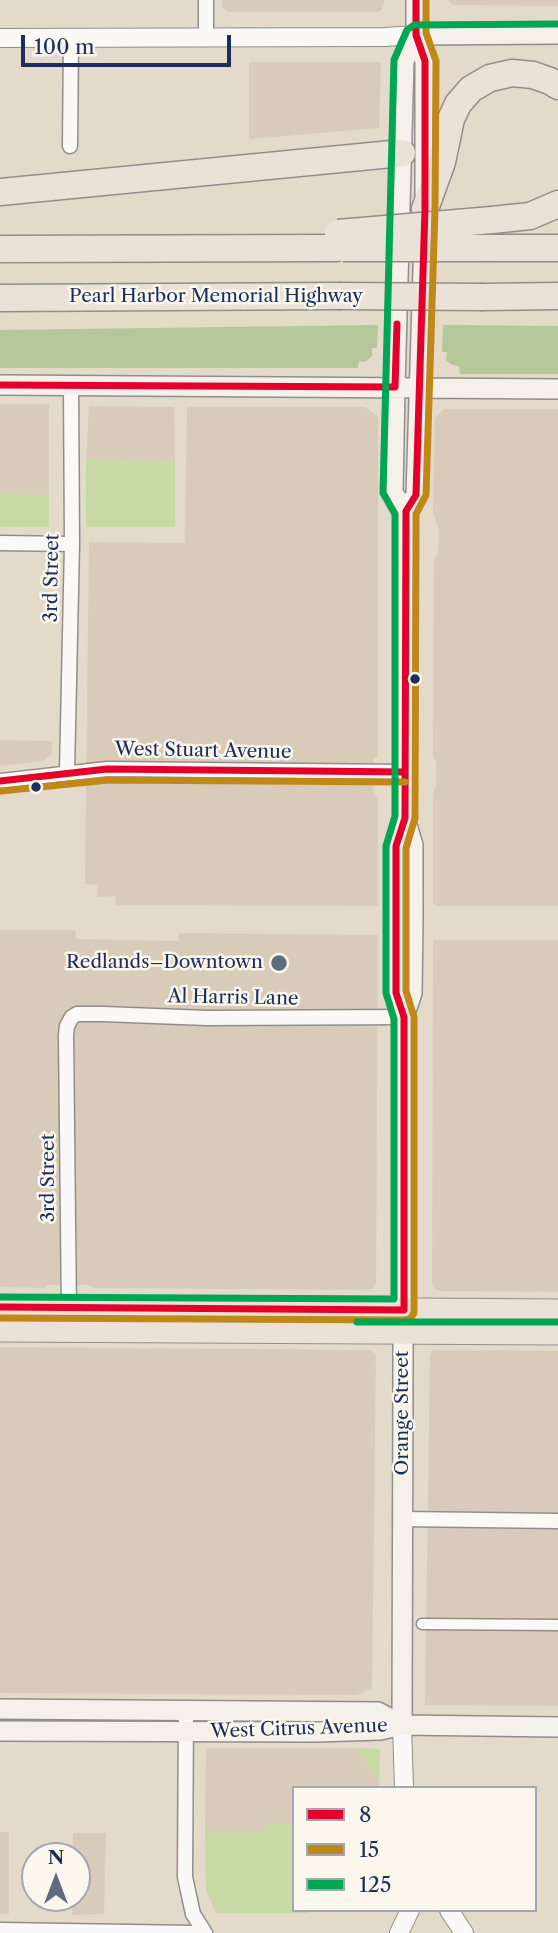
<!DOCTYPE html>
<meta charset="utf-8">
<style>
body{margin:0}
#map{position:relative;width:558px;height:1933px;overflow:hidden;background:#e4dac9;font-family:"Libre Caslon Text",serif}
canvas{display:block}
.legend{position:absolute;left:292px;top:1786px;width:245px;height:126px;box-sizing:border-box;background:#fbf7ec;border:2px solid #a1a7b3;margin:0;padding:9px 12px;list-style:none;font-size:21px;color:#1b2f5e}
.legend li{display:flex;align-items:center;gap:14px;height:35px}
.legend b{width:35px;border:2px solid #a1a7b3}
.north{position:absolute;left:21px;top:1842px;width:70px;height:70px;box-sizing:border-box;background:#fbf7ec;border:2px solid #a1a7b3;border-radius:50%;rotate:0deg;font-size:19px;font-weight:700;line-height:28px;text-align:center;color:#1b2f5e}
.north::after{content:'';display:block;margin:auto;width:24px;height:32px;background:#616b83;clip-path:polygon(50% 0,100% 100%,50% 72%,0 100%)}
.scale{position:absolute;left:21px;top:35px;width:210px;height:32px;box-sizing:border-box;border:4px solid #1b2f5e;border-top:0;padding-left:9px;font-size:21px;line-height:24px;white-space:nowrap;color:#1b2f5e;-webkit-text-stroke:5px #fbf7ec;paint-order:stroke}
</style>
<div id="map">
<canvas width="558" height="1933"></canvas>
<ul class="legend">
<li><b style="height:9px;background:#e4002b"></b>8</li>
<li><b style="height:9px;background:#c08818"></b>15</li>
<li><b style="height:9px;background:#00a651"></b>125</li>
</ul>
<div class="north">N</div>
<div class="scale">100 m</div>
</div>
<script>
const c = document.querySelector('canvas').getContext('2d');
c.lineJoin = 'round';
function fill(path, color) { c.fillStyle = color; c.fill(path, 'evenodd'); }
const poly = rows => new Path2D(rows.map(r => 'M' + r).join(''));
function trace(path, color, width, dash) { c.strokeStyle = color; c.lineWidth = width; c.lineCap = dash ? 'butt' : 'round'; c.setLineDash(dash || []); c.stroke(path); }
function write(font, color, halo, rows, align = 'center') {
  c.font = font + ' "Libre Caslon Text",serif'; c.lineWidth = 5; c.setLineDash([]); c.textBaseline = 'middle'; c.strokeStyle = halo; c.fillStyle = color; for (const [text, x, y, turn = 0] of rows) {
    c.save(); c.translate(x, y); c.rotate((+turn || 0) * Math.PI / 180); c.textAlign = isNaN(turn) ? turn : align; if (halo) c.strokeText(text, 0, 0); c.fillText(text, 0, 0); c.restore();
  }
}
fill(poly([
 [222,0,385,0,382,10,376,12,227,12,222,6],
 [448,0,558,0,558,6,452,5],
 [249,62,381,62,379,128,249,139],
 [0,404,49,404,49,495,0,494],
 [89,406,174,407,175,462,86,460],
 [187,407,365,407,378,417,378,757,373,759,373,790,378,800,378,906,116,905,115,896,98,897,97,885,85,884,89,542,185,543],
 [444,409,558,409,558,906,437,906,433,903,433,795,436,784,436,761,433,756,434,559,438,553,439,530,433,513,435,418],
 [0,740,52,741,52,754,43,761,0,766],
 [0,930,75,930,76,939,179,941,179,933,378,935,376,1283,373,1288,367,1290,94,1288,88,1285,49,1285,45,1288,0,1287],
 [433,940,558,940,558,1292,440,1291,434,1289,432,1284],
 [0,1347,370,1350,376,1354,372,1688,358,1695,0,1693],
 [433,1350,558,1351,558,1706,425,1705,430,1355],
 [206,1748,356,1748,379,1783,379,1788,294,1788,294,1823,266,1823,265,1832,205,1832],
 [0,1832,9,1832,9,1914,0,1914],
 [73,1833,106,1833,104,1914,72,1915,73,1898,77,1898,77,1856,73,1856]
]), '#d8cbb9');
fill(poly([
 [86,460,175,462,175,527,86,527],
 [0,494,49,495,49,527,0,527],
 [356,1748,380,1749,379,1783],
 [265,1823,294,1823,294,1910,308,1910,308,1913,216,1913,206,1890,205,1832,265,1832]
]), '#c7daa4');
fill(poly([
 [378,325,377,348,372,348,372,356,365,362,359,361,358,368,0,368,0,330],
 [443,325,558,326,558,374,460,374,459,366,452,365,446,360,447,352,442,352]
]), '#b4c89a');
const pedestrian = poly([
 [422,1624,558,1625]
]);
const minor = poly([
 [206,38,206,0],
 [70,146,71,38],
 [0,543,72,544],
 [67,772,72,544,71,385],
 [0,781,107,769,405,772],
 [69,1315,66,1035,67,1026,72,1017,77,1014,103,1014,207,1018,404,1017],
 [402,1519,558,1521],
 [186,1711,185,1877,193,1914,205,1933],
 [0,1930,193,1933]
]);
const tertiary = poly([
 [0,38,384,37,416,35],
 [402,1725,404,1788],
 [449,1910,464,1933],
 [399,1933,410,1910]
]);
const secondary = poly([
 [416,0,416,35,425,61,425,194],
 [416,35,558,34],
 [0,385,558,389],
 [406,511,393,493,395,387,404,61,416,35],
 [404,1017,396,993,396,846,405,818],
 [0,1709,378,1712,402,1725],
 [402,1725,404,1017,412,993,413,921,413,845,405,818,406,511,416,495,424,238],
 [0,1731,316,1732,380,1730,402,1725,558,1727]
]);
const primary = poly([
 [0,1307,558,1311],
 [0,1330,558,1333]
]);
const motorway = poly([
 [0,192,402,153],
 [425,209,442,162,451,119,458,104,471,89,490,78,512,73,533,75,550,81,558,86],
 [492,220,530,216,558,204],
 [489,248,558,248],
 [0,249,336,248],
 [483,297,558,296],
 [0,298,338,296]
]);
trace(pedestrian, '#908e8d', 13);
trace(minor, '#908e8d', 17);
trace(tertiary, '#908e8d', 20);
trace(secondary, '#908e8d', 22);
trace(primary, '#908e8d', 25);
trace(motorway, '#908e8d', 29);
trace(pedestrian, '#fbf9f7', 10);
trace(minor, '#fbf9f7', 14);
trace(tertiary, '#fbf9f7', 18);
trace(secondary, '#f5f0e9', 19);
trace(primary, '#ebe2d7', 23);
trace(motorway, '#ebe2d7', 26);
const motorwayBridge = poly([
 [338,233,492,220],
 [343,248,489,248],
 [338,296,483,297]
]);
trace(motorwayBridge, '#908e8d', 29, []);
trace(motorwayBridge, '#ebe2d7', 26);
trace(poly([
 [0,385,395,387,397,324],
 [0,781,107,769,405,772],
 [0,1307,404,1310,404,1017,396,993,396,846,405,818,406,511,416,495,425,209,425,61,416,35,416,0]
]), '#e4002b', 7);
trace(poly([
 [1,791,108,780,405,782],
 [0,1318,404,1320,410,1319,414,1313,414,1017,406,991,406,848,415,818,416,514,426,495,435,209,436,61,426,33,426,0]
]), '#c08818', 7);
trace(poly([
 [0,1297,394,1299,394,1019,386,993,386,846,395,816,395,514,383,493,394,60,407,30,414,25,558,24],
 [357,1322,558,1322]
]), '#00a651', 7);
for (const [x, y, r, color] of [
 [415,679,6,"#1b2f5e"],
 [36,787,6,"#1b2f5e"],
 [279,963,9,"#616b83"]
]) { const dot = new Path2D(); dot.arc(x, y, r, 0, 2 * Math.PI); c.fillStyle = color; c.fill(dot); trace(dot, '#fbf7ec', 2.5); }
write('19px', '#1b2f5e', '#fbf7ec', [
 ["Pearl Harbor Memorial Highway",216,297],
 ["3rd Street",52,578,-89],
 ["West Stuart Avenue",203,751,1],
 ["Al Harris Lane",233,998,1],
 ["3rd Street",49,1178,-90],
 ["Orange Street",403,1413,-90],
 ["West Citrus Avenue",299,1729,-2]
]);
write('19px', '#1b2f5e', '#fbf7ec', [
 ["Redlands–Downtown",263,963]
], 'right');
</script>
